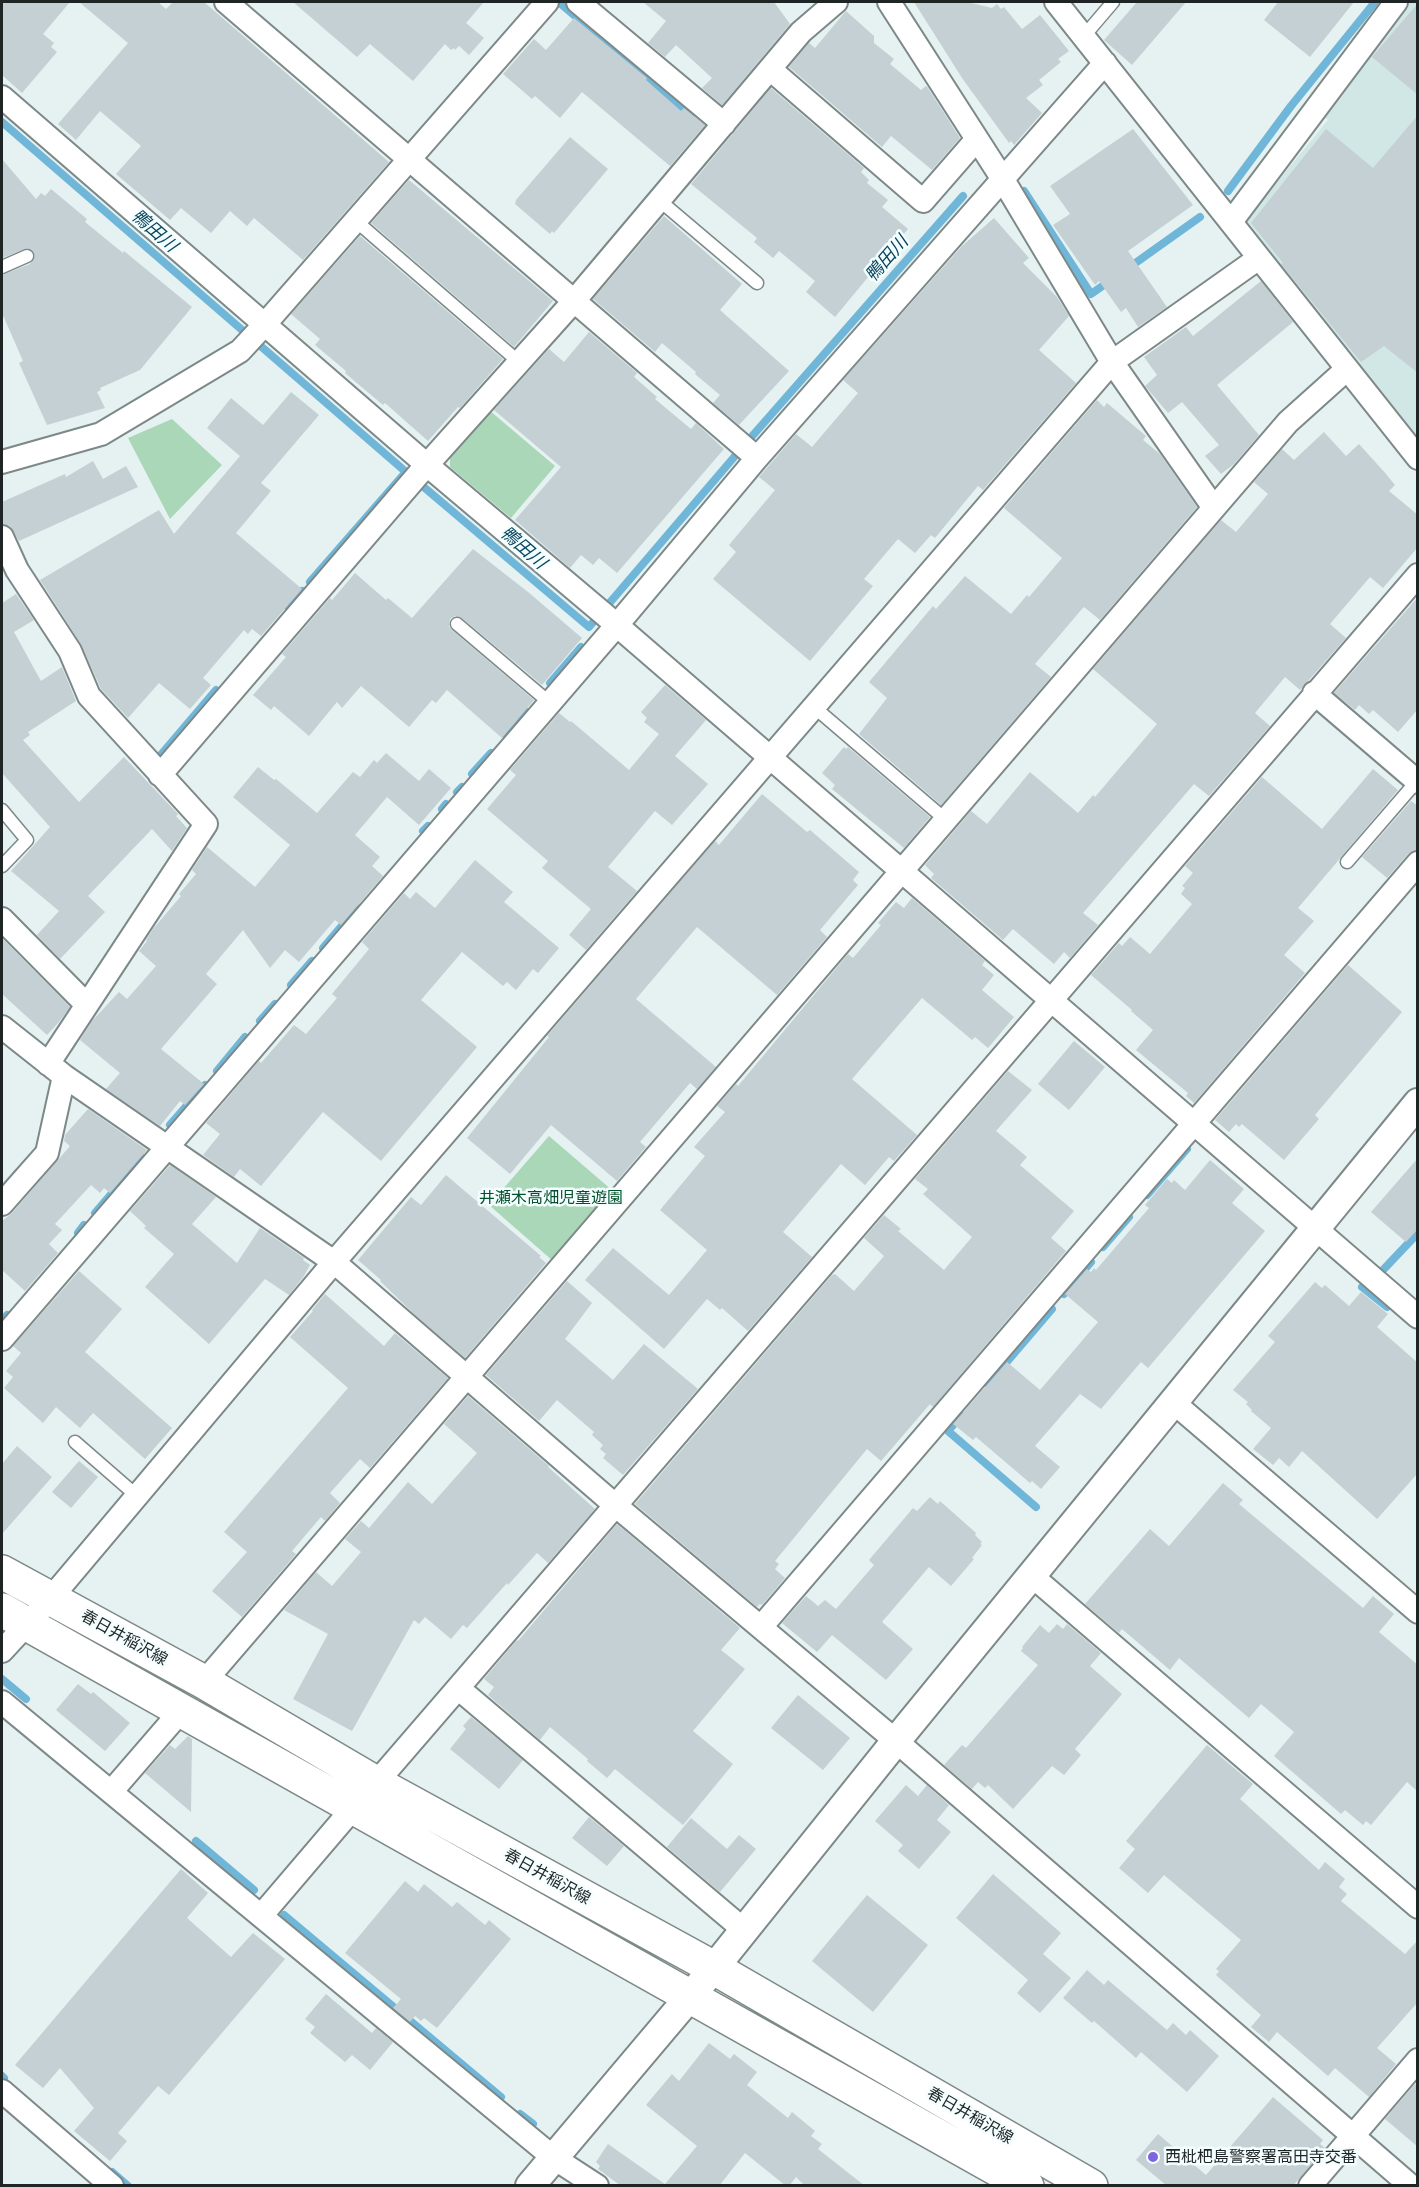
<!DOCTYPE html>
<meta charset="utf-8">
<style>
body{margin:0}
#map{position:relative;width:1419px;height:2187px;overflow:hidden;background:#e5f2f1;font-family:Cabin,sans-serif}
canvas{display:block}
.frame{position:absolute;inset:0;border:3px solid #1f2424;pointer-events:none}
</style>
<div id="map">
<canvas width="1419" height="2187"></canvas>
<div class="frame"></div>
</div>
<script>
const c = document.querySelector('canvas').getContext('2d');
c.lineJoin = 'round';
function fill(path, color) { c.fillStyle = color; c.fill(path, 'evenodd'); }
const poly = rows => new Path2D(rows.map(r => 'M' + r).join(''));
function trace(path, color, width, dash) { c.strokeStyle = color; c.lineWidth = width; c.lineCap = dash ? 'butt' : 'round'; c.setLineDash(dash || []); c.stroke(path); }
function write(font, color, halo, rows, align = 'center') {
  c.font = font + ' Cabin,"Noto Sans JP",sans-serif'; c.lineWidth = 5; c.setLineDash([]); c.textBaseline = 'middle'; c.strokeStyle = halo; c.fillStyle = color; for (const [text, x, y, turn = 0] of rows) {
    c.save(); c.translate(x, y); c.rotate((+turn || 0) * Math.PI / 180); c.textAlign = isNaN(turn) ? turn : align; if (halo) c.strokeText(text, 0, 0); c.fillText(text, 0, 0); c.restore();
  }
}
fill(poly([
 [1410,2,1417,2,1417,442,1248,227,1246,220,1328,120,1321,113]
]), '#d1e7e6');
fill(poly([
 [489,410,555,466,511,518,450,467,450,456],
 [172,419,222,465,170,519,128,438],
 [549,1136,613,1191,553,1261,489,1205]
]), '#aad7b8');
trace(poly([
 [561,4,691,115],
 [2,122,406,472,589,627,747,442,963,196],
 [1024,191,1091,294,1111,280],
 [1228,191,1291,106,1375,2],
 [1127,269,1200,217],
 [310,582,406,472],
 [288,607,302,591],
 [550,683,581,647],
 [520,718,526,712],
 [506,735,516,723],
 [159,757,216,690],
 [472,774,491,753],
 [457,792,462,787],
 [442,809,446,804],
 [423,831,428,826],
 [323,948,357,908],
 [291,985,312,961],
 [260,1021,275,1004],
 [217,1071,245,1037],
 [170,1125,205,1085],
 [1147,1195,1187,1149],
 [95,1213,142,1158],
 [78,1233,84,1225],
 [1103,1247,1129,1217],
 [1383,1270,1418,1233],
 [1362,1287,1387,1307],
 [1064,1294,1091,1262],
 [2,1321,7,1315],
 [988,1384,1052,1309],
 [961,1416,948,1431,1036,1507],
 [2,1679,26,1699],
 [196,1841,254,1890],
 [284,1915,501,2097],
 [2,2076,4,2078],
 [520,2114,533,2124],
 [112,2172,128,2186]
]), '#70b6d9', 8);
fill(poly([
 [2,2,70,2,43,34,54,43,51,47,57,52,22,93,2,75],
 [79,2,158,2,166,9,173,2,204,2,389,162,303,260,254,218,247,226,230,211,211,233,181,208,170,220,116,174,141,146,100,111,76,140,58,124,128,43],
 [293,2,484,2,466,23,484,38,469,55,459,46,455,50,454,48,451,50,445,44,413,81,370,44,357,57],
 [643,2,774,2,790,24,722,105,702,88,712,78,676,45,665,57,648,43,666,21],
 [914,2,967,2,992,8,997,4,1001,9,1004,7,1022,29,1040,15,1069,51,1058,59,1061,62,1039,80,1043,85,1026,98,1042,113,1014,145,1011,141,1009,143,962,78],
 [1137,2,1186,2,1132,65,1104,40],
 [1278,2,1354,2,1310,57,1264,20],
 [1418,3,1418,95,1372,57],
 [846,11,874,36,874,43,894,59,890,64,921,90,926,86,928,88,960,138,932,170,891,136,882,147,789,67,809,43,815,48],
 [574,18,647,78,646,80,681,111,684,108,705,125,670,166,582,92,560,118,535,96,532,99,503,74,534,39,546,50],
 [771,88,864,168,861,172,869,180,867,183,888,200,882,207,908,229,835,317,806,292,815,281,779,251,773,258,754,242,757,238,691,184],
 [1418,115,1418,373,1384,346,1361,362,1281,264,1283,263,1251,223,1326,129,1373,168],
 [1133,129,1193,205,1128,251,1167,307,1138,327,1126,308,1121,312,1099,281,1095,285,1053,225,1070,214,1050,186],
 [570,137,608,169,554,233,552,231,550,234,515,204,516,200],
 [2,159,36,199,41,193,45,196,51,189,87,219,85,222,123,253,124,251,192,307,140,370,100,388,101,390,97,392,105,408,47,425,19,363,23,361,2,313,2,275,30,264,35,256,32,250,27,248,2,258],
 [409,180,553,301,514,347,371,223],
 [664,216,742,284,720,310,789,371,739,425,713,403,720,395,695,374,696,372,662,343,655,352,593,299],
 [994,218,1029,258,1023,263,1057,297,1069,316,1039,350,1076,383,983,490,978,486,935,538,931,535,915,553,898,539,864,579,873,586,810,661,713,579,736,552,729,545,775,490,759,477,796,434,812,447,858,393,843,380,962,246],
 [360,236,503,359,460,408,458,407,428,441,385,403,383,405,345,373,346,371,315,345,320,339,291,314],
 [1261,281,1293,322,1217,385,1259,435,1234,464,1221,474,1205,456,1219,445,1182,402,1168,413,1145,386,1157,375,1144,357,1183,329,1186,327,1193,336],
 [589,332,637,373,634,377,657,397,655,399,691,429,696,423,724,449,617,573,599,558,593,565,581,555,570,568,515,520,561,467,494,410,549,349,564,362],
 [291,392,319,415,261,483,271,491,236,533,302,589,261,636,252,629,248,634,244,630,203,678,211,685,190,709,159,683,128,718,101,689,81,644,40,580,159,510,174,534,240,456,207,428,231,398,263,425],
 [1097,400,1104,407,1107,403,1146,436,1143,440,1160,454,1197,507,1100,620,1084,607,1082,609,1035,664,1051,677,941,805,859,734,887,698,869,682,933,606,936,609,965,576,1011,614,1027,595,1029,597,1062,558,1004,508],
 [1324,432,1346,456,1359,444,1386,474,1395,485,1389,491,1418,515,1418,547,1383,588,1370,577,1330,624,1346,638,1300,690,1285,677,1255,713,1270,726,1209,796,1194,784,1083,913,1098,925,1070,958,1064,952,1054,964,1013,929,1003,940,931,878,934,874,925,865,971,811,987,824,1030,772,1078,813,1093,795,1095,797,1157,724,1093,669,1221,520,1236,532,1268,494,1254,482,1282,449,1294,460],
 [93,461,103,479,126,466,138,487,19,541,10,526,2,524,2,502,65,474,66,477],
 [473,549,528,592,582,638,542,685,462,618,455,616,450,619,449,626,452,630,534,700,502,738,447,690,436,703,432,700,409,727,361,686,342,708,337,702,309,736,274,706,271,710,253,695,286,657,282,654,330,598,332,600,355,573,386,600,388,598,412,618],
 [16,594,34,620,14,632,41,681,62,667,76,701,28,732,30,735,23,740,79,802,124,757,178,814,176,816,187,828,172,851,152,829,88,896,105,912,60,959,37,935,59,911,11,871,50,827,2,773,2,603],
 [1418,597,1418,709,1398,732,1373,710,1369,714,1359,705,1355,710,1334,693],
 [665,685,706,720,675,756,708,784,672,825,655,811,608,867,637,891,586,950,569,935,591,909,542,868,548,861,487,809,516,775,510,770,559,713,570,722,571,721,629,770,659,734,644,722,647,718,641,712],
 [844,747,846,749,848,747,930,817,904,848,832,789,835,785,822,773],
 [386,753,419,781,429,769,451,788,419,825,387,797,355,835,380,857,372,866,383,876,341,925,335,920,299,962,285,950,270,968,243,930,206,974,217,984,161,1049,204,1084,185,1105,180,1101,160,1126,106,1089,120,1073,80,1040,92,1021,119,992,127,999,156,966,139,951,147,941,146,940,153,929,181,896,179,894,196,874,192,870,207,847,255,887,290,845,233,797,258,767,274,780,276,779,317,813,353,772,360,777,374,760,377,763],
 [1373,769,1398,790,1298,908,1314,921,1284,955,1305,973,1194,1103,1186,1096,1188,1093,1136,1050,1153,1030,1131,1011,1132,1010,1091,975,1119,943,1122,946,1130,937,1150,954,1192,904,1181,894,1185,888,1182,886,1193,873,1185,866,1262,777,1322,829],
 [762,794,807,832,810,830,859,872,853,880,858,885,820,930,827,937,777,995,697,927,636,999,716,1067,697,1089,690,1083,640,1142,646,1147,617,1181,551,1125,510,1174,467,1138,549,1037,547,1036,715,841,719,845],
 [1411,801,1418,806,1418,850,1408,854,1387,878,1362,857],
 [475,860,513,892,504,902,559,948,538,973,533,969,516,990,507,982,503,986,462,952,421,1000,477,1047,381,1161,323,1112,261,1186,240,1169,234,1177,203,1155,220,1134,206,1123,259,1061,261,1063,294,1025,306,1034,337,998,332,994,369,949,362,942,404,893,410,899,416,892,435,908],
 [912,898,985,961,982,965,994,975,982,990,1014,1017,988,1048,975,1037,972,1040,922,998,852,1079,917,1135,894,1161,889,1157,865,1185,841,1164,783,1232,812,1257,748,1331,722,1308,720,1310,707,1299,664,1349,585,1280,613,1248,669,1295,707,1250,660,1210,705,1156,694,1147,725,1112,717,1106,736,1084,738,1086,848,954,853,958,881,925,878,923,896,902,904,908],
 [2,938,70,1007,59,1022,47,1035,2,994],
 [1348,965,1402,1012,1315,1115,1319,1119,1284,1160,1242,1124,1239,1127,1236,1124,1229,1132,1215,1120],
 [1074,1041,1105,1067,1069,1110,1038,1084],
 [1008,1071,1032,1090,996,1131,1027,1157,1020,1165,1074,1211,1051,1238,1066,1251,933,1407,930,1404,881,1461,867,1449,775,1561,779,1564,775,1569,785,1578,762,1605,760,1604,757,1607,635,1504,832,1275,835,1274,854,1291,884,1256,864,1238,884,1215,901,1229,898,1231,944,1270,972,1237,923,1194,928,1189,915,1179],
 [88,1109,147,1150,110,1193,104,1188,100,1193,91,1185,55,1224,62,1230,49,1244,58,1253,25,1291,2,1270,2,1221,12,1213,70,1146,64,1141,65,1135],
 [1418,1158,1418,1229,1406,1242,1371,1212],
 [1210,1160,1244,1189,1232,1203,1265,1231,1148,1368,1141,1362,1101,1409,1080,1394,1035,1446,1060,1467,1041,1489,1032,1481,1030,1483,976,1437,973,1440,953,1424,1007,1362,1040,1390,1098,1322,1065,1294,1087,1269,1091,1272,1094,1268,1096,1270,1149,1208,1145,1205,1167,1179,1172,1183,1174,1180,1185,1190],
 [170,1165,216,1197,192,1224,237,1263,260,1228,304,1258,303,1260,310,1265,304,1276,289,1295,265,1279,209,1344,145,1287,174,1254,144,1228,146,1226,130,1211],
 [446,1175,541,1256,539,1257,546,1263,465,1358,413,1313,380,1281,381,1280,358,1260,411,1197,421,1205],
 [79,1271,122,1309,85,1352,172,1428,145,1459,93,1413,80,1428,56,1407,43,1423,4,1388,13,1377,6,1371,21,1353,13,1346],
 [567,1281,592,1303,565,1339,613,1380,644,1344,698,1389,623,1475,603,1458,606,1454,600,1449,603,1445,592,1435,594,1432,557,1400,539,1421,486,1375],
 [1315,1282,1322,1288,1325,1285,1349,1306,1361,1292,1388,1314,1377,1327,1418,1363,1418,1473,1377,1519,1302,1451,1289,1467,1279,1458,1273,1465,1253,1449,1271,1428,1251,1411,1252,1410,1246,1404,1248,1402,1233,1390,1275,1342,1268,1336],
 [325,1294,384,1346,395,1333,448,1378,370,1468,360,1459,330,1493,340,1503,325,1521,321,1517,292,1551,296,1554,242,1617,212,1591,247,1552,224,1532,348,1388,290,1337,313,1311,312,1310],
 [468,1396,549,1466,548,1467,595,1509,548,1563,537,1553,508,1585,507,1583,467,1628,463,1625,451,1639,425,1617,419,1624,414,1620,352,1731,293,1699,328,1634,284,1610,316,1572,332,1586,361,1552,345,1539,361,1521,369,1528,408,1482,432,1504,477,1453,444,1424],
 [17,1446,52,1477,2,1534,2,1464],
 [79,1461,98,1477,71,1508,52,1492],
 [1223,1483,1243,1500,1239,1504,1363,1608,1373,1596,1394,1614,1379,1632,1418,1665,1418,1792,1407,1782,1371,1825,1366,1821,1363,1825,1345,1810,1341,1814,1274,1756,1294,1732,1261,1704,1249,1718,1179,1658,1170,1670,1122,1629,1119,1633,1085,1604,1150,1529,1169,1546],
 [930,1497,938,1504,940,1501,976,1533,975,1535,982,1542,980,1544,982,1545,972,1558,974,1559,951,1586,929,1567,882,1622,913,1649,886,1680,832,1635,817,1652,782,1623,806,1596,818,1606,825,1600,836,1609,874,1565,869,1560,913,1508,917,1511],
 [617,1524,740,1628,721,1650,745,1669,693,1731,733,1764,683,1825,615,1769,607,1778,587,1761,588,1759,550,1727,540,1740,488,1695,494,1687,484,1679,517,1640,518,1641],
 [1057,1624,1063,1629,1067,1624,1101,1653,1090,1666,1122,1694,1075,1749,1081,1755,1064,1775,1052,1766,1013,1809,988,1785,985,1788,978,1782,972,1789,944,1765,962,1745,966,1748,1038,1665,1021,1651,1023,1648,1022,1647,1040,1625,1049,1633],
 [78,1684,91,1694,93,1692,130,1723,105,1751,56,1710],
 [798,1695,850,1738,823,1770,771,1728],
 [471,1717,523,1760,499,1789,450,1749,466,1729,463,1726],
 [188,1736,192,1739,191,1812,145,1773,170,1745,175,1749],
 [1207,1745,1253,1784,1240,1799,1319,1870,1325,1862,1345,1879,1339,1887,1347,1894,1341,1901,1405,1954,1418,1940,1418,2002,1377,2048,1396,2064,1369,2097,1335,2068,1328,2076,1277,2032,1269,2042,1251,2027,1261,2015,1216,1975,1219,1971,1216,1969,1241,1940,1164,1875,1148,1893,1119,1868,1135,1849,1126,1841],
 [906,1785,918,1796,927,1785,949,1805,937,1820,951,1832,919,1869,898,1851,903,1845,875,1821],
 [589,1817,624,1846,607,1866,572,1838],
 [691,1818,727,1849,739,1835,756,1849,720,1892,667,1847],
 [181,1869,208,1893,187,1918,231,1957,253,1933,285,1959,169,2095,158,2086,118,2133,127,2141,110,2161,74,2131,94,2108,60,2068,43,2088,15,2065],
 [993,1874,1061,1933,1043,1954,1071,1978,1040,2013,1017,1993,1028,1980,956,1918],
 [405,1881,418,1892,424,1884,452,1907,457,1902,485,1925,489,1920,511,1939,437,2028,424,2018,421,2021,415,2016,410,2022,393,2008,401,1999,345,1953],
 [867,1895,928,1945,873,2012,812,1961],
 [1087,1970,1104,1985,1108,1980,1167,2030,1173,2023,1186,2035,1190,2030,1219,2056,1187,2092,1141,2052,1136,2058,1094,2021,1092,2023,1063,1998],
 [326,1994,372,2033,376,2028,393,2042,370,2070,352,2055,345,2062,310,2033,315,2027,305,2019],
 [709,2043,730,2059,734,2054,757,2072,747,2085,788,2118,792,2112,815,2131,811,2136,822,2144,818,2149,865,2186,805,2186,796,2177,789,2186,786,2186,745,2153,719,2186,621,2186,598,2169,600,2166,596,2162,608,2144,665,2184,697,2146,646,2105,672,2074,679,2081],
 [1415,2084,1418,2087,1418,2147,1385,2119],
 [1273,2097,1323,2140,1320,2144,1325,2148,1293,2186,1167,2186,1136,2160,1158,2134,1206,2175]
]), '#c4d0d3');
const service = poly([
 [1084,36,1113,2],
 [659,200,757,283],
 [356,221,519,362],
 [2,267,27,256],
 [457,624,550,703],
 [814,707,946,820],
 [2,810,27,840,2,866],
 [1347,862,1417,781],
 [75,1442,137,1496]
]);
const minor = poly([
 [226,2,757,458],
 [578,2,724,124],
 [889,2,1002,178,1112,362,1214,508],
 [1056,2,1418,458],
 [770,69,923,201,977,139],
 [2,97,427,465,605,615,1418,1317],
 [1231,222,1396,2],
 [2,462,101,434,240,351,265,324,547,2],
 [2,537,17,570,70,651,89,696,206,824,48,1064],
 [1314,693,1418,782],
 [160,775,417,476,574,301,801,32,836,2],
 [2,919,86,1004],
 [2,1027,64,1076,334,1262,615,1505,896,1741,1411,2186],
 [2,1204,47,1153,64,1076],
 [2,1339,617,625,757,458,1105,63],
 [1173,1402,1418,1612],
 [1032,1576,1418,1907],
 [761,1627,1418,863],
 [2,1651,51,1598,334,1262,1112,362,1259,258],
 [204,1682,1288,422,1347,369],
 [458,1688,744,1930],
 [2,1702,554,2158,597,2186],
 [376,1783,1418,575],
 [111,1792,181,1711],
 [261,1916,354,1807],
 [2,2091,112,2186],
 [1310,2186,1418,2060]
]);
const tertiary = poly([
 [530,2186,714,1968,896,1741,1418,1103]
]);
const primary = poly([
 [2,1572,204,1682,376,1783,714,1968,1091,2186],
 [2,1610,1027,2186]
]);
trace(service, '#7d8988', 15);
trace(minor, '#7d8988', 26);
trace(tertiary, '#7d8988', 32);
trace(primary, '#7d8988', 36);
trace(service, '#fff', 12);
trace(minor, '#fff', 22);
trace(tertiary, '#fff', 28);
trace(primary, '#fff', 33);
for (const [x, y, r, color] of [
 [1153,2157,6,"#7d65e1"]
]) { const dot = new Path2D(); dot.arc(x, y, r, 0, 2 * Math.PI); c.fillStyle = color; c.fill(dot); trace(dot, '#f4fefe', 2); }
write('16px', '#03512c', '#f4fefe', [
 ["井瀬木高畑児童遊園",551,1198]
]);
write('16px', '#1f2424', '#f4fefe', [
 ["春日井稲沢線",124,1638,29],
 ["春日井稲沢線",547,1877,29],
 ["春日井稲沢線",970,2116,30]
]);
write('16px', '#1f2424', '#f4fefe', [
 ["西枇杷島警察署高田寺交番",1165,2157]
], 'left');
write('italic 18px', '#09465e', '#f4fefe', [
 ["鴨田川",154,231,41],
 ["鴨田川",887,259,-49],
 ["鴨田川",523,548,41]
]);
</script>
